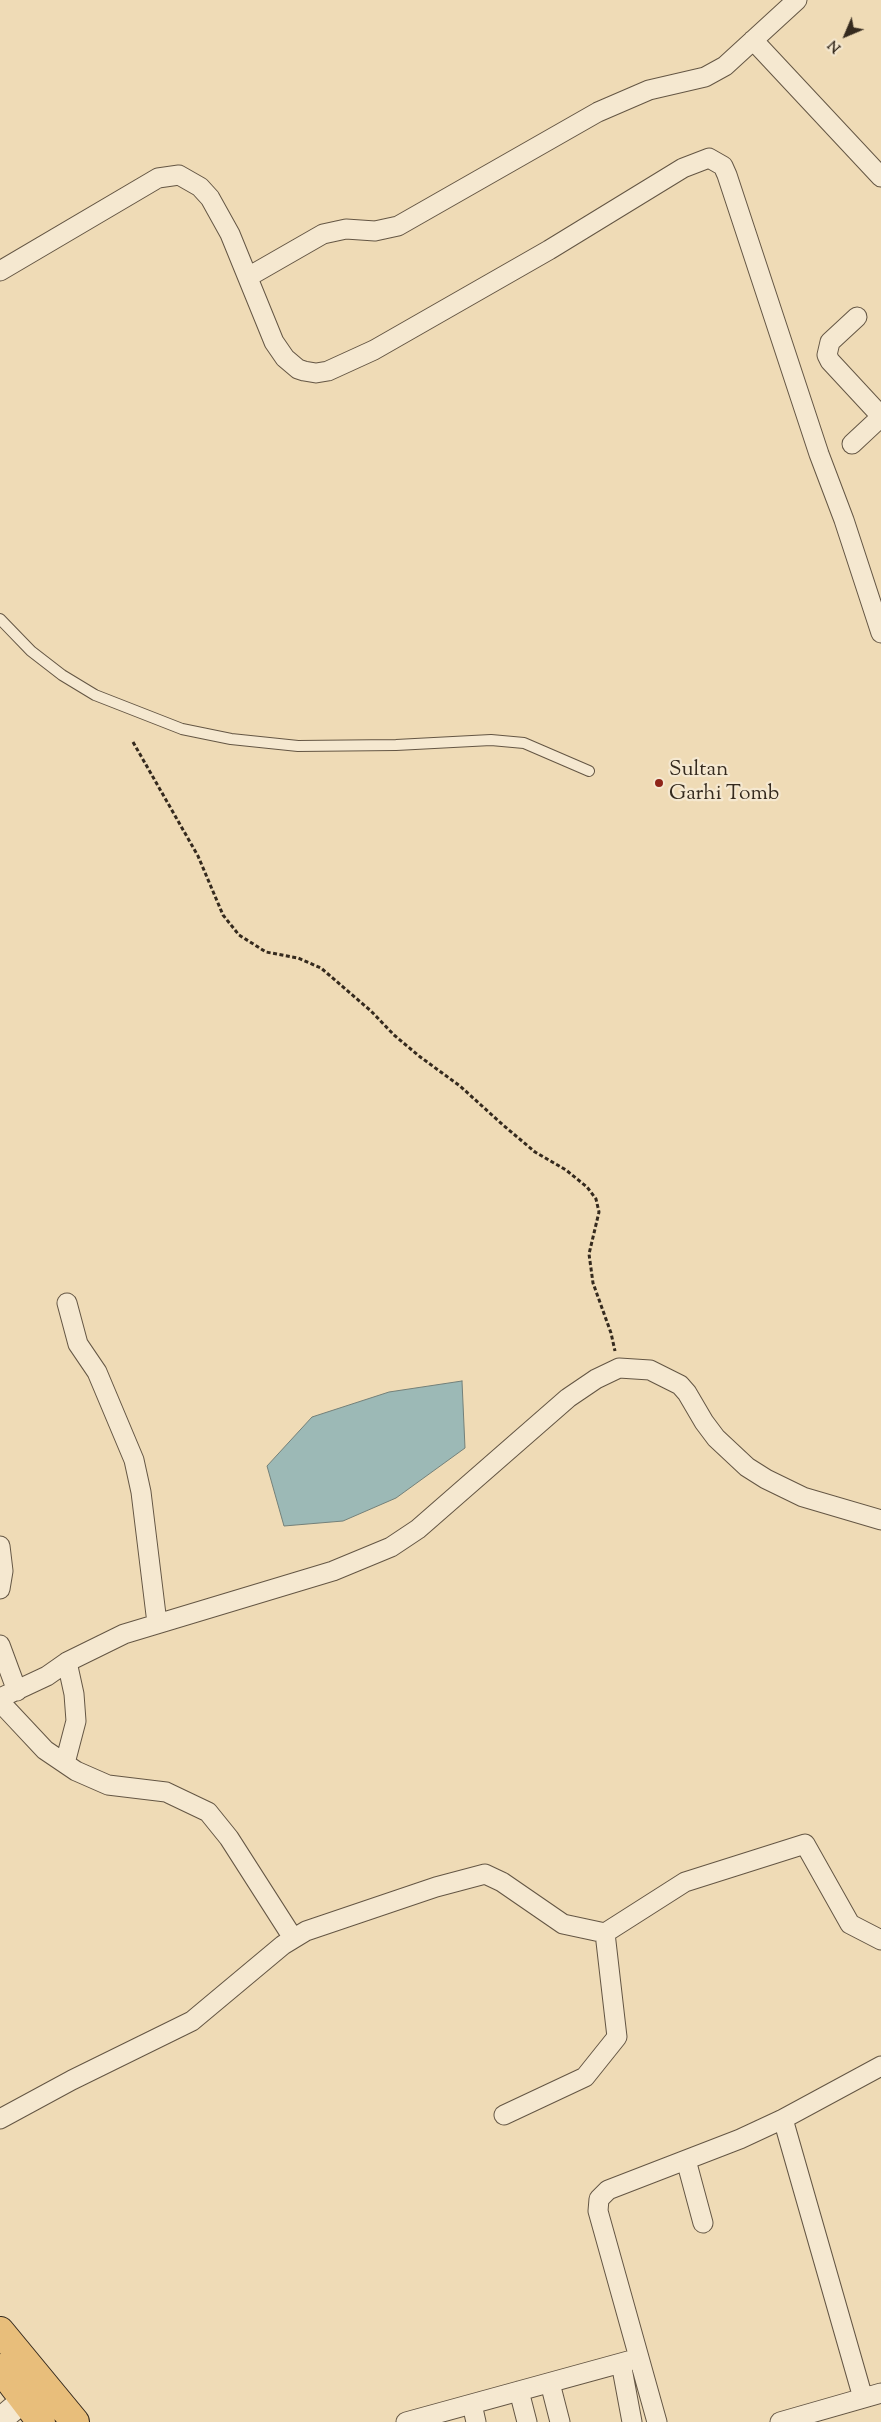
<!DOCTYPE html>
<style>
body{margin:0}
#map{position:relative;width:881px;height:2422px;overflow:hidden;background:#efdbb6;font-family:"Sorts Mill Goudy",serif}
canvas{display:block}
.north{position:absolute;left:821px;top:10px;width:50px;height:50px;-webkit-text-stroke:4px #f5e8d0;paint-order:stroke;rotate:225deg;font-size:14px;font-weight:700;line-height:20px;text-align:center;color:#352a1e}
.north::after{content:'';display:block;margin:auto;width:18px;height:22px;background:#352a1e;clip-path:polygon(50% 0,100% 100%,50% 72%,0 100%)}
</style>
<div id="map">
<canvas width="881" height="2422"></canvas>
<div class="north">N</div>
</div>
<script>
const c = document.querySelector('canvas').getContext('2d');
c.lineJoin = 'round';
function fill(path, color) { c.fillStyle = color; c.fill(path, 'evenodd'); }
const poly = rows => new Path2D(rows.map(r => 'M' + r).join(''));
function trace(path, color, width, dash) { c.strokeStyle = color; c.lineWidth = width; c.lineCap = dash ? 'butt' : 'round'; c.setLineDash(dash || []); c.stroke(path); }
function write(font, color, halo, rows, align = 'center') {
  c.font = font + ' "Sorts Mill Goudy",serif'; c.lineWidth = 4.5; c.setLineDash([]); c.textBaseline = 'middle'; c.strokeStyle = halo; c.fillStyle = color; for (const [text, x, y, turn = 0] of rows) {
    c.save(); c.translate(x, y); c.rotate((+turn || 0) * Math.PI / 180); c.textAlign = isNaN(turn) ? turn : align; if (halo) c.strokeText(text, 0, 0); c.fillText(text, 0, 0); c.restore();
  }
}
const water = poly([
 [462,1381,465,1448,396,1498,343,1521,284,1526,267,1466,312,1417,389,1392,462,1381]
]);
fill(water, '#9cb9b6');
trace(water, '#738079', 1);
const service = poly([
 [0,619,31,651,62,675,95,695,182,729,231,739,298,746,396,745,491,740,524,743,589,771]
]);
const minor = poly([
 [753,40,881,177],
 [0,271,158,178,179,175,200,187,210,198,230,234,274,342,285,358,298,369,304,371,316,373,328,371,374,350,549,250,683,168,709,158,723,166,727,175,819,454,844,520,881,633],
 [248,277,323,234,346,229,375,231,398,226,598,112,649,90,705,77,725,66,797,0],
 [857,317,830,342,827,355,830,361,881,416],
 [852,444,881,417],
 [67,1303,78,1344,97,1372,134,1460,141,1492,157,1623],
 [0,1546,3,1571,0,1589],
 [0,1645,17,1691],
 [0,1698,47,1676,67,1662,124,1634,333,1571,391,1547,418,1529,568,1398,596,1379,619,1368,650,1370,680,1385,687,1393,704,1422,716,1438,747,1467,766,1479,803,1497,881,1520],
 [0,1702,45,1750,76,1771,108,1785,166,1792,208,1812,229,1838,293,1938],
 [65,1763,76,1721,74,1694,67,1662],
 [504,2115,585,2077,617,2037,605,1933,685,1882,805,1844,850,1924,881,1940],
 [0,2119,72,2080,192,2021,283,1945,306,1931,436,1887,485,1874,502,1882,563,1924,605,1933],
 [783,2119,863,2398],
 [686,2160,703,2223],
 [621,2363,632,2422],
 [550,2383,560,2422],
 [519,2391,527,2422],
 [472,2404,476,2422],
 [406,2422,639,2358],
 [657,2422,598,2211,599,2199,608,2190,740,2139,783,2119,881,2066],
 [780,2422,881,2393]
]);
const tertiary = poly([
 [0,2420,25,2399]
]);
const primary = poly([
 [0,2331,75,2422],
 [0,2368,41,2422]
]);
trace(service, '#645644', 12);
trace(minor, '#645644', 21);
trace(tertiary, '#645644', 26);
trace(primary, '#352a1e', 30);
trace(poly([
 [133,742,198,856,223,915,239,935,266,952,298,958,321,968,371,1011,394,1035,419,1056,460,1086,503,1125,535,1152,566,1170,587,1187,596,1199,599,1212,589,1254,593,1283,611,1333,615,1351]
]), '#352a1e', 3, [4, 2.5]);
trace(service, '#f5e8d0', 10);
trace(minor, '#f5e8d0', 19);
trace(tertiary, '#f5e8d0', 24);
trace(primary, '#e8be7b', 28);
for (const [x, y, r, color] of [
 [659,783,5,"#8f2418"]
]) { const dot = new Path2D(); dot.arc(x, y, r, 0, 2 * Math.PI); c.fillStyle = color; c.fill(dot); trace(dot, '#f5e8d0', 2); }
write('21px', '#352a1e', '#f5e8d0', [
 ["Sultan",669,771],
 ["Garhi Tomb",669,795]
], 'left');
</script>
